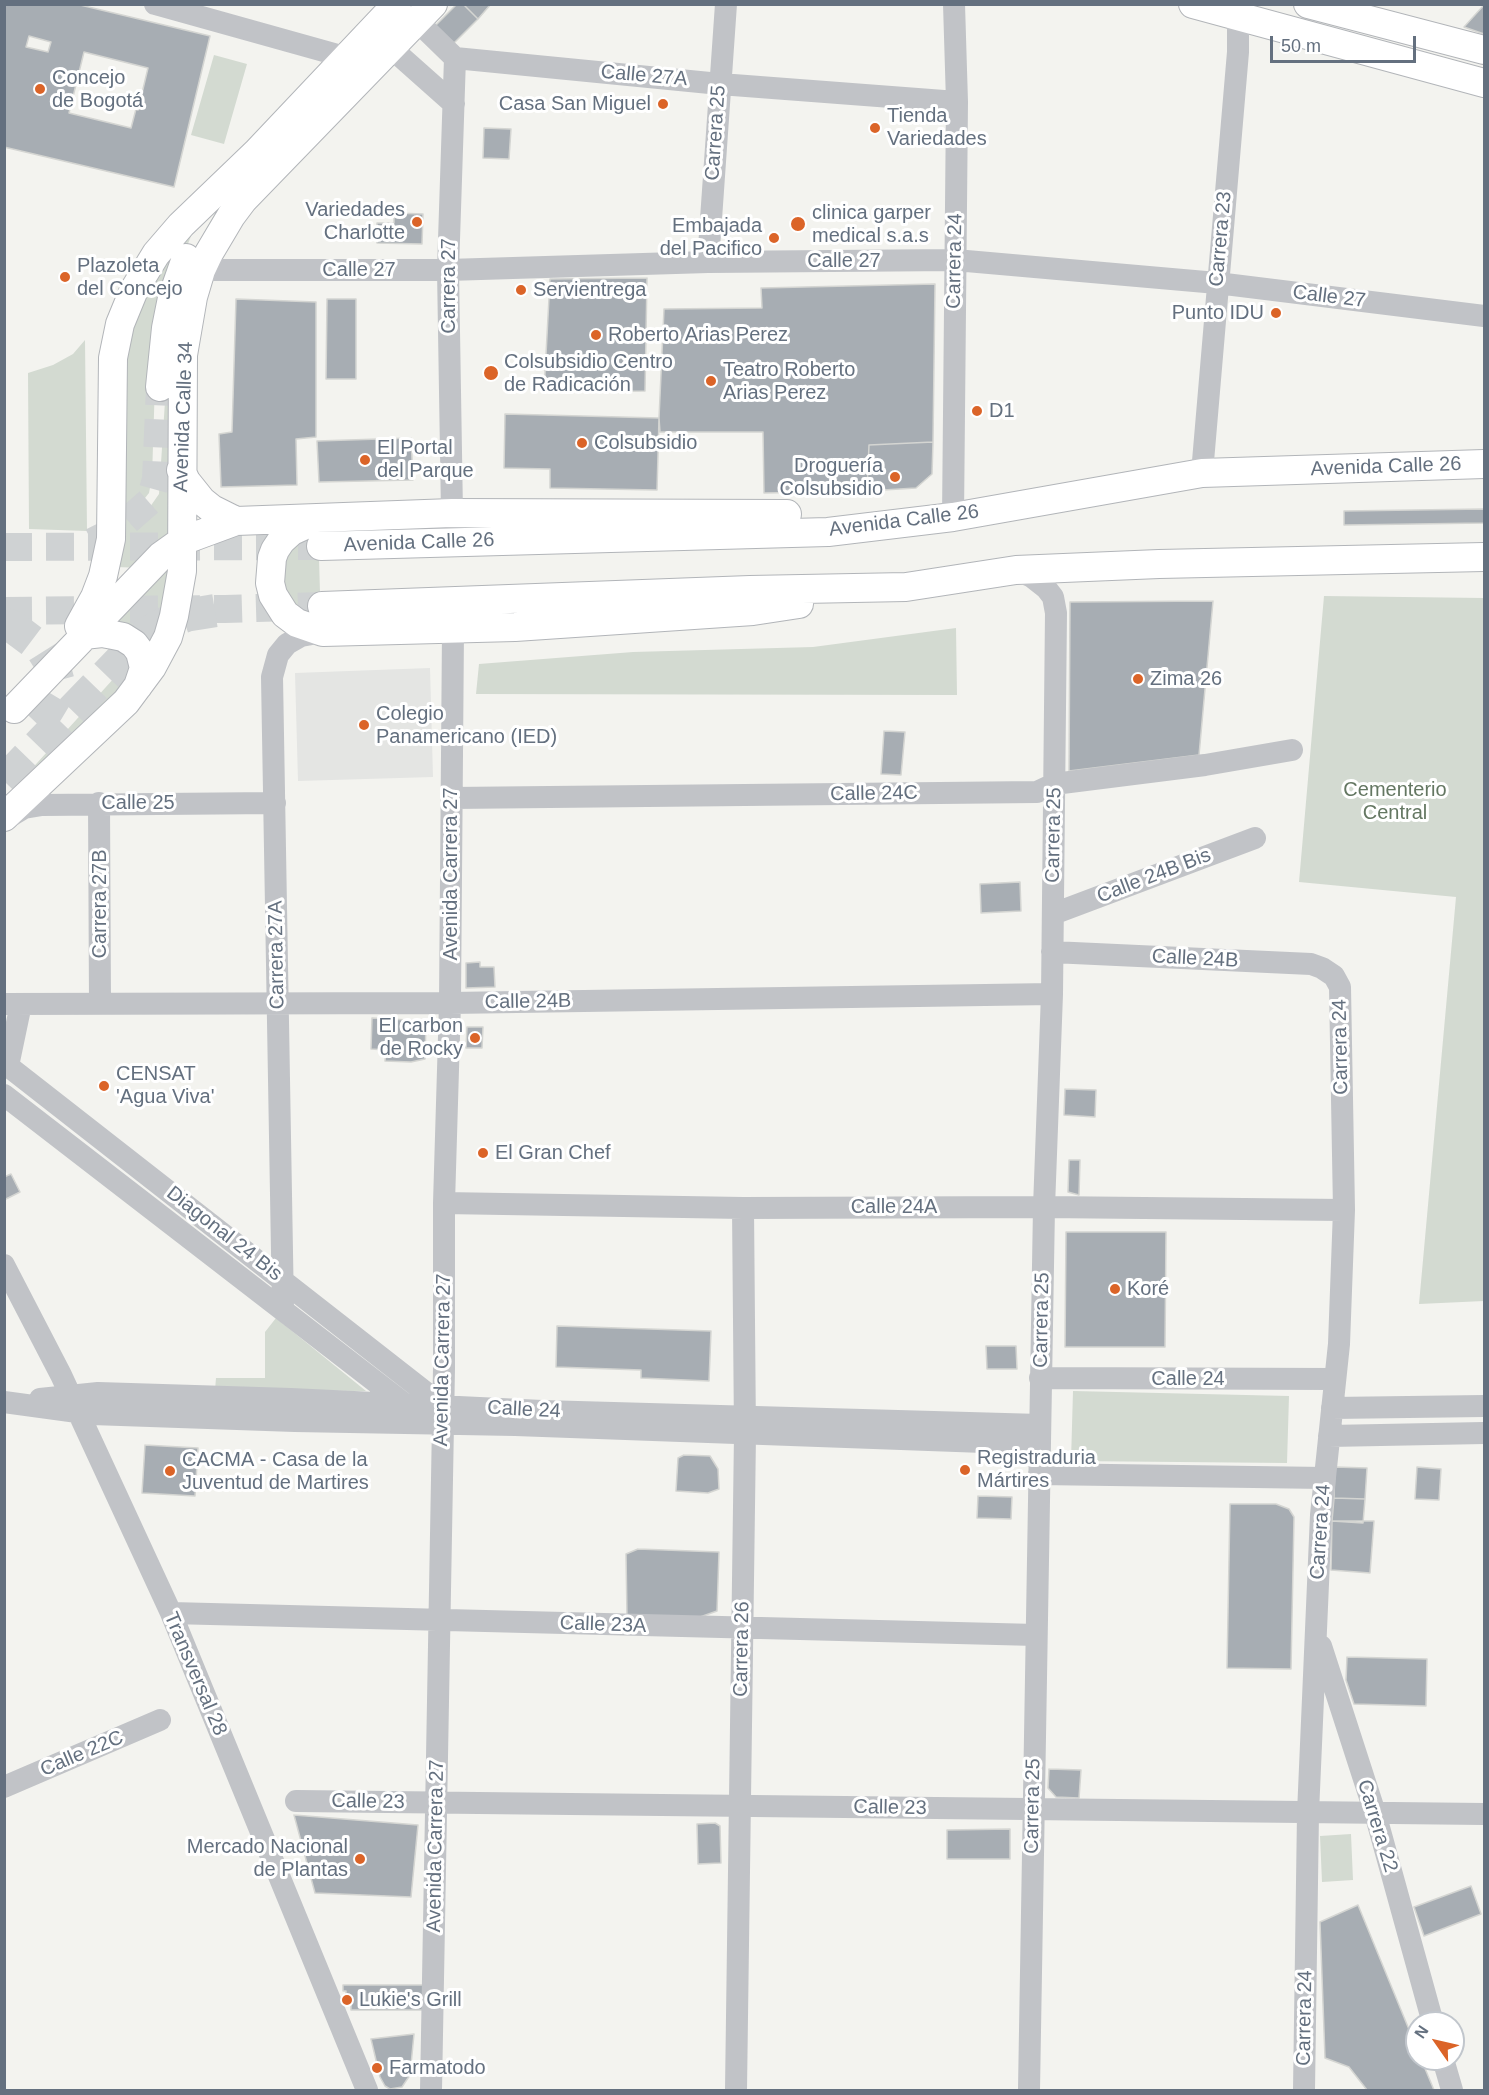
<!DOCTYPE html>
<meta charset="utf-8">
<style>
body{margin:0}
#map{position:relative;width:1489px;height:2095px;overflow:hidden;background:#f3f3ef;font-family:Helvetica,sans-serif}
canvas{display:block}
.frame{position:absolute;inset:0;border:6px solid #64707f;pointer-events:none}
.north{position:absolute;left:1405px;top:2011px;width:60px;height:60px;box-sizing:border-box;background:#fff;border:2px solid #c1c6cc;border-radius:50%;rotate:304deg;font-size:16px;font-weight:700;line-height:24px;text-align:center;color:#64707f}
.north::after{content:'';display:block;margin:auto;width:21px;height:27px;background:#db6428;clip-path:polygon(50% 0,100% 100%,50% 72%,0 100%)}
.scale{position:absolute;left:1270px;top:36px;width:146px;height:27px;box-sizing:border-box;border:3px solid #64707f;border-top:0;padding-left:8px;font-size:18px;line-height:21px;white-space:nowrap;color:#64707f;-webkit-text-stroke:4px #fff;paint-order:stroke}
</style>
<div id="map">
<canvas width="1489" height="2095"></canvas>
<div class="frame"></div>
<div class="north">N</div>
<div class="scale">50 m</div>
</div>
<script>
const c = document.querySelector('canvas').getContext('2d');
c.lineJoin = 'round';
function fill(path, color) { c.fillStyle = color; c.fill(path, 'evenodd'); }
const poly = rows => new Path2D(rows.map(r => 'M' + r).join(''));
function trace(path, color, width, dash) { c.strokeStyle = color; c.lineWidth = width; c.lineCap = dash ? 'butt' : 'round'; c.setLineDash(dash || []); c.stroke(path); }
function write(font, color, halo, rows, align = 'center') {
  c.font = font + ' Helvetica,sans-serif'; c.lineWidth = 6; c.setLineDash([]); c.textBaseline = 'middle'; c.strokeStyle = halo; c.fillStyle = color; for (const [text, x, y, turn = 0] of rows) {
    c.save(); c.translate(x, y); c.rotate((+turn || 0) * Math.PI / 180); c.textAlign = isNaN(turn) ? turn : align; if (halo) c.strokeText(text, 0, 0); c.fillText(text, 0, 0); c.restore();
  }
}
fill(poly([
 [430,668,433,777,298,781,295,673]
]), '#e4e5e3');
fill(poly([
 [214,55,247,64,224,144,191,135],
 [281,135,205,246,175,531,144,568,116,567,118,367,142,291,197,221,170,289,155,382,152,477,149,493,129,518,133,522,145,514,159,494,168,355,186,264,222,201],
 [85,340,87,531,29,529,28,373,53,365,73,354],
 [318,525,321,626,294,613,275,567],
 [178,552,148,661,95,628],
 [1324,596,1484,598,1484,1301,1419,1304,1456,897,1299,882],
 [956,628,957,695,476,694,479,664,633,652,813,647],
 [125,666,127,673,127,682,8,795],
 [276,1318,366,1391,215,1390,216,1378,265,1378,265,1332],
 [1073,1391,1289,1396,1287,1463,1071,1461],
 [1351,1834,1353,1880,1322,1882,1320,1836]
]), '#d3dad1');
const building = poly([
 [4,4,76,4,210,36,174,187,4,147,4,4],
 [29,36,51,42,48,52,26,47,29,36],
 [84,52,148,68,138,110,136,109,131,128,69,113,84,52],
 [457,4,463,4,478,19,453,44,435,26,457,4],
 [463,4,491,4,478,19,463,4],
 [1484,5,1484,34,1464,27,1484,5],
 [484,128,511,129,509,159,483,158,484,128],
 [394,213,423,214,422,244,377,243,377,223,394,223,394,213],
 [647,278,645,391,544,392,550,279,647,278],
 [935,284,933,442,869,445,867,491,764,493,763,432,660,432,659,418,664,309,762,308,761,288,935,284],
 [236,299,316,302,316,437,296,439,297,485,221,487,219,434,232,432,236,299],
 [327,299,356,299,356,379,326,379,327,299],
 [505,414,659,418,657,490,550,488,550,469,504,468,505,414],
 [411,438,413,480,319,482,317,441,411,438],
 [933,442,932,474,916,488,867,491,869,445,933,442],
 [1484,509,1484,523,1344,525,1344,511,1484,509],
 [1213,601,1199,755,1069,771,1070,602,1213,601],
 [884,731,905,732,901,775,881,774,884,731],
 [1020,882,1021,911,981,913,980,884,1020,882],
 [480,962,480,967,494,967,495,987,466,988,466,963,480,962],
 [372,1018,426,1021,425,1059,411,1062,385,1061,386,1050,371,1049,372,1018],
 [467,1027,483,1027,482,1048,466,1048,467,1027],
 [1065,1089,1096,1090,1095,1117,1064,1115,1065,1089],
 [1069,1160,1080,1160,1079,1195,1068,1192,1069,1160],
 [11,1174,20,1192,4,1200,4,1177,11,1174],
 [1066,1232,1166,1232,1165,1347,1065,1347,1066,1232],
 [557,1326,711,1331,709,1381,641,1378,641,1370,556,1367,557,1326],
 [986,1346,1016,1346,1017,1369,987,1369,986,1346],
 [145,1445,198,1448,195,1496,142,1493,145,1445],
 [684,1455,710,1456,718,1469,719,1489,708,1493,676,1491,678,1458,684,1455],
 [1335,1467,1367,1468,1365,1499,1334,1498,1335,1467],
 [1417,1467,1441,1469,1439,1500,1415,1499,1417,1467],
 [978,1496,1012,1497,1011,1519,977,1518,978,1496],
 [1334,1498,1365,1499,1363,1523,1332,1521,1334,1498],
 [1230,1504,1276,1504,1289,1509,1294,1517,1291,1669,1227,1668,1230,1504],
 [1332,1521,1374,1521,1370,1573,1331,1570,1332,1521],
 [638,1549,719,1552,717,1611,700,1617,627,1618,626,1554,638,1549],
 [1347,1657,1427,1659,1426,1706,1354,1704,1346,1680,1347,1657],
 [1049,1769,1081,1770,1079,1798,1056,1797,1048,1788,1049,1769],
 [294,1815,418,1825,411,1897,315,1893,294,1815],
 [715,1823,720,1826,721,1863,698,1864,697,1824,715,1823],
 [1010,1829,1010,1859,947,1859,947,1830,1010,1829],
 [1471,1886,1481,1914,1424,1936,1414,1907,1471,1886],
 [1358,1905,1417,2049,1417,2059,1421,2059,1434,2090,1367,2090,1349,2067,1325,2058,1320,1922,1358,1905],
 [343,1985,426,1985,426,2010,351,2010,351,2001,346,2001,346,1991,343,1991,343,1985],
 [414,2034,410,2075,402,2087,390,2089,385,2086,380,2077,371,2039,414,2034]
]);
fill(building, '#a7adb3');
trace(building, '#d4d5d2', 1.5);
trace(poly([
 [92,542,118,529,150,501,156,479,160,387],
 [4,547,321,546],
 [4,611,225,609,322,606]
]), '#cfd2d3', 28, [28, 14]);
trace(poly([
 [4,623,13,627,41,648,55,670,58,681,56,696,47,711,28,731],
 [4,781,147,633,165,623,188,615,225,609]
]), '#cfd2d3', 33, [33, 16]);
const major = poly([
 [1193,4,1484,83],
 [1308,4,1484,50],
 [160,387,166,328,172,298,186,258],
 [181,470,186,481,202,501,212,509,236,521],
 [316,520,292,531,281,541,275,550,272,558,270,583,273,595,285,614,297,623,323,632,515,627,753,611,799,604],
 [321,546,828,532,953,517,1202,473,1484,464],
 [322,606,750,590,906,587,1016,570,1159,564,1484,557],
 [79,626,95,597,103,576,111,539,113,358,120,324,134,290,156,254,181,225,257,152,397,4],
 [84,635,102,633,113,635,123,637,134,644,140,652,144,668,138,686],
 [14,709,161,556,182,541,236,521,452,513,787,514],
 [4,817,126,702,152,667,168,637,174,616,182,571,183,355,193,297,201,270,209,253,231,216,243,200,433,4]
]);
trace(major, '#b2b5b9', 30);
trace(poly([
 [155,4,345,57],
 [417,21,455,58,720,84,957,102],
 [391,48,454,104],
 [708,262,726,4],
 [201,270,448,270,708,262,955,260,1217,283,1484,316],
 [1202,473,1238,52,1238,4],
 [452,513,448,270,455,58],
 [953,517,957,102,954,4],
 [1016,570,1032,577,1046,588,1053,597,1056,613,1052,994,1044,1207,1029,2090],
 [452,798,1037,792,1054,784,1205,765,1292,750],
 [99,803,100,1004],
 [9,817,24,808,42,805,275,803],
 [1053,914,1255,838],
 [1052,952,1311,964,1322,968,1334,976,1340,987,1344,1210,1339,1344,1321,1515,1308,1813,1304,2090],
 [4,1004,450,1003,1052,994],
 [4,1063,443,1406],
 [8,1066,21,1004],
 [4,1095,407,1406],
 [444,1203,743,1208,1044,1207,1344,1210],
 [4,1265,61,1375,171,1613,367,2090],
 [283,1309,272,677,278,655,287,644,301,636,323,632],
 [1040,1378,1335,1379],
 [40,1399,98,1393,291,1399,542,1411,1040,1425],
 [4,1402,92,1414,295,1421,515,1425,1039,1444],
 [1332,1408,1484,1406],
 [1329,1436,1484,1433],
 [1039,1474,1325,1478],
 [171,1613,1036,1635],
 [1321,1646,1375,1813,1433,2023],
 [4,1787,160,1720],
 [296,1801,1484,1814],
 [1443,2059,1452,2090],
 [431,2090,444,1368,444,1203,450,1003,453,630],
 [736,2090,745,1434,743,1208]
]), '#c1c3c7', 22);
trace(major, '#fff', 28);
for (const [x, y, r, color] of [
 [40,89,6,"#db6428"],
 [663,104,6,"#db6428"],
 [875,128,6,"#db6428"],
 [417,222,6,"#db6428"],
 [798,224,8,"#db6428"],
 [774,238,6,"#db6428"],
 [65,277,6,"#db6428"],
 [521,290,6,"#db6428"],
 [1276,313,6,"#db6428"],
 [596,335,6,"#db6428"],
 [491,373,8,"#db6428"],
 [711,381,6,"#db6428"],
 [977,411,6,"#db6428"],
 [582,443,6,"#db6428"],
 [365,460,6,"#db6428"],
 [895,477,6,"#db6428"],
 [1138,679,6,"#db6428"],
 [364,725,6,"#db6428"],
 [475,1038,6,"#db6428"],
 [104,1086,6,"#db6428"],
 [483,1153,6,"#db6428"],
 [1115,1289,6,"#db6428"],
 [965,1470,6,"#db6428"],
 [170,1471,6,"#db6428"],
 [360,1859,6,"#db6428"],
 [347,2000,6,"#db6428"],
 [377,2068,6,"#db6428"]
]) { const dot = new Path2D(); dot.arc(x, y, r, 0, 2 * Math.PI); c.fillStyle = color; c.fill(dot); trace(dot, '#fff', 2); }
write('20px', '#64707f', '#fff', [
 ["Calle 27A",644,76,5],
 ["Carrera 25",716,133,-86],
 ["Carrera 23",1221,239,-85],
 ["Calle 27",844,261],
 ["Carrera 24",955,261,-89],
 ["Calle 27",359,270],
 ["Carrera 27",449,286,-90],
 ["Calle 27",1329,297,7],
 ["Avenida Calle 34",184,417,-88],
 ["Avenida Calle 26",1386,467,-2],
 ["Avenida Calle 26",904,521,-7],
 ["Avenida Calle 26",419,543,-2],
 ["Calle 24C",874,794,-1],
 ["Calle 25",138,803],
 ["Carrera 25",1054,835,-89],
 ["Avenida Carrera 27",451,874,-90],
 ["Calle 24B Bis",1154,876,-21],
 ["Carrera 27B",100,904,-90],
 ["Carrera 27A",277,955,-91],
 ["Calle 24B",1195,959,3],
 ["Calle 24B",528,1002,-1],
 ["Carrera 24",1341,1047,-91],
 ["Calle 24A",894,1207],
 ["Diagonal 24 Bis",224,1234,38],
 ["Carrera 25",1042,1320,-89],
 ["Avenida Carrera 27",443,1360,-89],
 ["Calle 24",1188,1379],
 ["Calle 24",524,1410,3],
 ["Carrera 24",1321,1532,-86],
 ["Calle 23A",603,1625,2],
 ["Carrera 26",742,1649,-89],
 ["Transversal 28",195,1674,67],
 ["Calle 22C",82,1754,-23],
 ["Calle 23",368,1802,1],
 ["Carrera 25",1033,1806,-89],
 ["Calle 23",890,1808,1],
 ["Carrera 22",1377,1826,73],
 ["Avenida Carrera 27",436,1846,-89],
 ["Carrera 24",1305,2018,-89]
]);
write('20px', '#64707f', '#fff', [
 ["Concejo",52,78],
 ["de Bogotá",52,101],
 ["Casa San Miguel",651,104,"right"],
 ["Tienda",887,116],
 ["Variedades",887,139],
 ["Variedades",405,210,"right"],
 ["Charlotte",405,233,"right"],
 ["clinica garper",812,213],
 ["medical s.a.s",812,236],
 ["Embajada",762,226,"right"],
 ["del Pacifico",762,249,"right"],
 ["Plazoleta",77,266],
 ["del Concejo",77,289],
 ["Servientrega",533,290],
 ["Punto IDU",1264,313,"right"],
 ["Roberto Arias Perez",608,335],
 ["Colsubsidio Centro",504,362],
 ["de Radicación",504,385],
 ["Teatro Roberto",723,370],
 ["Arias Perez",723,393],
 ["D1",989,411],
 ["Colsubsidio",594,443],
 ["El Portal",377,448],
 ["del Parque",377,471],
 ["Droguería",883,466,"right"],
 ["Colsubsidio",883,489,"right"],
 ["Zima 26",1150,679],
 ["Colegio",376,714],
 ["Panamericano (IED)",376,737],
 ["El carbon",463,1026,"right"],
 ["de Rocky",463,1049,"right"],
 ["CENSAT",116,1074],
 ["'Agua Viva'",116,1097],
 ["El Gran Chef",495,1153],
 ["Koré",1127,1289],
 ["Registraduria",977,1458],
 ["Mártires",977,1481],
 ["CACMA - Casa de la",182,1460],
 ["Juventud de Martires",182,1483],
 ["Mercado Nacional",348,1847,"right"],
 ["de Plantas",348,1870,"right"],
 ["Lukie's Grill",359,2000],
 ["Farmatodo",389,2068]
], 'left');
write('20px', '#647762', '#fff', [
 ["Cementerio",1395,790],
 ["Central",1395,813]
]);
</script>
